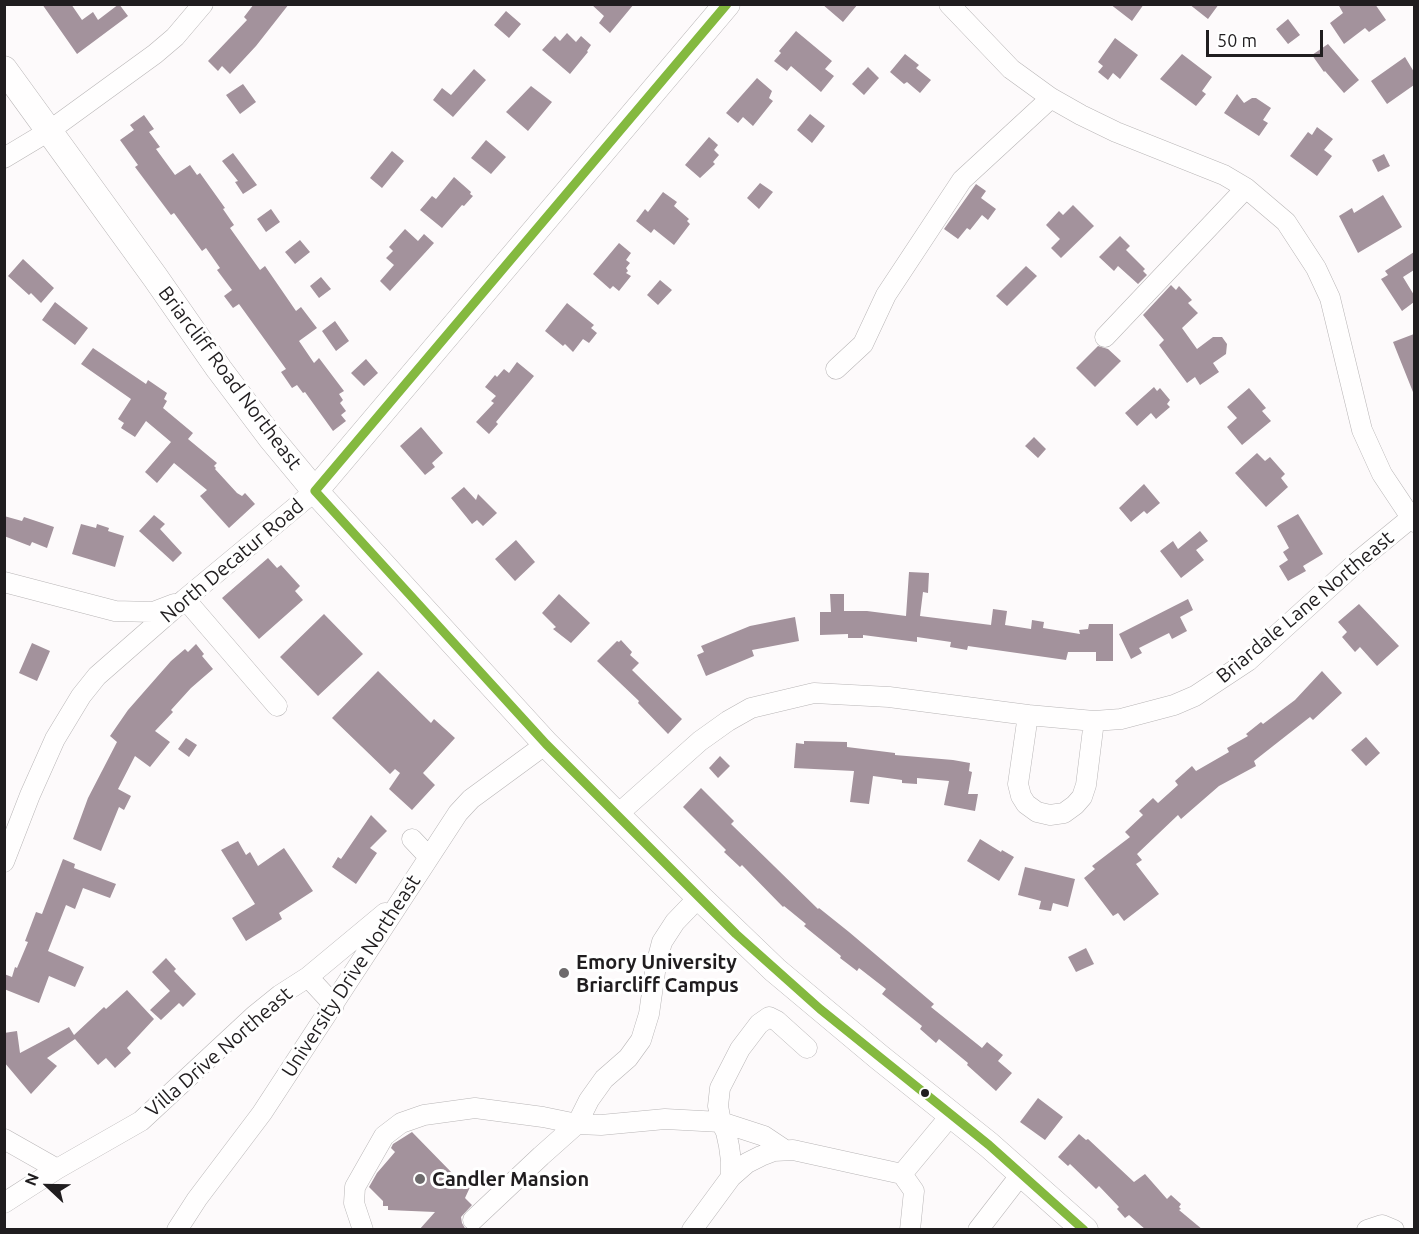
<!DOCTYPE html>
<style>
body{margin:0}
#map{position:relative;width:1419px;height:1234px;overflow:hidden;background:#fdfafb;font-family:Ubuntu,sans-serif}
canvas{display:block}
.frame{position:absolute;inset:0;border:6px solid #201d1f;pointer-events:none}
.north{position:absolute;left:18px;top:1156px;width:60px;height:60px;-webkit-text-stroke:4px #fff;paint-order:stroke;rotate:292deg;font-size:16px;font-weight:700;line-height:24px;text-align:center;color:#201d1f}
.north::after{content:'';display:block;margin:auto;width:21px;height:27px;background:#201d1f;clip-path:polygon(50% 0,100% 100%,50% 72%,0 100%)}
.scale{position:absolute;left:1206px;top:30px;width:117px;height:27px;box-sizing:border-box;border:3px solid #201d1f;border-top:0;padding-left:8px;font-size:18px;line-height:21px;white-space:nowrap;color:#201d1f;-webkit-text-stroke:4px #fff;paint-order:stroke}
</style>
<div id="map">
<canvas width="1419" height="1234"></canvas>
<div class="frame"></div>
<div class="north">N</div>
<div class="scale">50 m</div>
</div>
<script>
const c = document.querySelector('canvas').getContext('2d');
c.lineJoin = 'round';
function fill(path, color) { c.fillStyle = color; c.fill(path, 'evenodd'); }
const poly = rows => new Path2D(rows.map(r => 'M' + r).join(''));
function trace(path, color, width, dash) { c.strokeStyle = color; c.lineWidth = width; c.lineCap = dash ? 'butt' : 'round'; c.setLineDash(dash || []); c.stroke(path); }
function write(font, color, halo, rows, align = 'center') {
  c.font = font + ' Ubuntu,sans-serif'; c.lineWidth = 6; c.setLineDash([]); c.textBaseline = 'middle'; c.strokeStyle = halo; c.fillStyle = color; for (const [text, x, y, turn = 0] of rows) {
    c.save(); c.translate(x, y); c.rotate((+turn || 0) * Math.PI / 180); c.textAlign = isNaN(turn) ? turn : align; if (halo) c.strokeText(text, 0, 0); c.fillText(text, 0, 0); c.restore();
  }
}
fill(poly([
 [42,4,71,4,82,20,93,12,98,20,119,4,128,16,77,54],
 [254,4,289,4,256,46,230,74,222,66,218,71,208,61,247,20,244,17],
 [591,4,634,4,610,33,599,23,604,16],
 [822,4,858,4,843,22],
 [1110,4,1144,4,1132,21],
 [1189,4,1219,4,1208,19],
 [1338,4,1375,4,1386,20,1369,32,1365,28,1344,44,1330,23,1343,13],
 [506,11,521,24,509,38,494,25],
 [1288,19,1300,35,1288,44,1276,29],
 [796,31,832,61,825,69,834,76,821,92,791,66,787,71,774,61,781,53,779,51],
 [567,33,576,42,581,36,591,45,587,51,588,52,570,74,542,50,555,36,560,41],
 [1115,38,1138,55,1120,79,1113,73,1108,80,1098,72,1103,66,1098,62],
 [1328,44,1359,80,1344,93,1325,71,1324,72,1312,55],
 [905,54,919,65,916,68,931,80,920,93,907,82,904,84,890,72],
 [1182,54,1212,77,1202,91,1206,94,1196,106,1160,79],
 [1405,57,1414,72,1414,85,1387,104,1371,81],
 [868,67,879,78,864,95,852,84],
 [474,69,486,80,453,117,433,100,442,88,451,95],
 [757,78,772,91,769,98,773,101,753,126,743,117,738,123,726,113],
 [243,84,256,102,240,114,226,95],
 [531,86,552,102,528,131,506,112],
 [1237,94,1244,103,1252,98,1256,98,1271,108,1263,120,1268,123,1259,136,1224,113],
 [810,114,825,126,812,143,797,130],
 [144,115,154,129,149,132,160,147,156,149,175,175,190,165,197,175,200,173,225,208,223,209,234,225,230,228,260,270,265,266,296,311,301,307,317,328,299,341,314,363,319,358,344,391,339,394,343,400,340,403,346,411,341,415,346,421,333,431,305,392,303,393,297,385,292,388,281,372,286,369,239,304,233,308,224,296,232,290,217,270,220,268,206,248,202,251,174,213,171,215,135,167,138,165,120,140,134,130,130,125],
 [1317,127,1333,139,1324,150,1332,156,1317,176,1290,156,1308,132,1312,135],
 [709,137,718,145,714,150,719,155,713,162,715,164,700,178,685,165],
 [486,140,506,157,491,174,471,158],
 [392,151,404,161,382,188,370,178],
 [233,153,257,185,243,194,235,182,238,181,222,161],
 [1384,154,1390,166,1378,172,1372,160],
 [454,177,471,192,470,194,473,196,464,206,462,205,442,228,420,210,432,196,436,199],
 [760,183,773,192,759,209,747,198],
 [976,184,986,191,981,198,996,209,988,220,982,215,970,230,967,228,958,239,944,229],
 [663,192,677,202,674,206,689,219,687,221,690,224,674,245,654,229,651,233,636,221,645,209,648,212],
 [1383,195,1402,227,1358,253,1339,216,1352,208,1354,213],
 [1073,205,1094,226,1061,258,1051,248,1060,239,1046,225,1059,211,1063,215],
 [271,209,280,222,266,232,257,219],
 [405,229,418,241,424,234,434,243,390,291,380,281,394,265,386,258,393,251,389,247],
 [1120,236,1130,246,1126,250,1145,269,1143,271,1147,275,1138,284,1118,266,1114,271,1099,257],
 [300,240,310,252,295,264,285,252],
 [619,243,631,253,626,260,630,263,626,268,628,271,626,273,631,276,619,291,613,286,610,289,593,274],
 [1414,252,1414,270,1403,277,1414,295,1414,302,1402,311,1381,279,1388,275,1385,271],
 [23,259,54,288,41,303,31,293,29,295,8,276],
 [1026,266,1037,276,1007,306,996,296],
 [321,277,331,289,319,298,310,286],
 [660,280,672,290,658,305,647,295],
 [1171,285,1176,290,1179,286,1192,300,1188,303,1198,313,1182,328,1197,349,1213,337,1222,337,1227,344,1226,354,1213,363,1219,372,1200,385,1195,377,1187,383,1159,345,1164,340,1143,315],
 [55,302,88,328,75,345,42,320],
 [567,303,594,325,591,328,597,333,589,343,583,339,573,352,565,344,563,346,545,331],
 [335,321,349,341,336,351,322,331],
 [1414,334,1414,392,1413,392,1393,342],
 [1098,346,1108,349,1121,361,1095,387,1076,368],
 [93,348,146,384,148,380,167,393,164,399,167,401,163,408,193,433,188,439,217,463,214,466,216,468,215,469,237,493,242,496,245,493,255,504,229,528,200,496,207,490,174,463,157,483,145,472,171,442,146,421,135,437,121,428,124,423,118,419,131,399,81,364],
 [366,359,378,373,364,386,351,373],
 [517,362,534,376,496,422,498,424,489,434,476,422,494,403,491,401,496,396,485,387,495,375,497,377,504,369,509,373],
 [1154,387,1157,391,1160,388,1170,400,1167,404,1170,407,1156,419,1151,413,1137,426,1125,413],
 [1249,388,1266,408,1262,411,1271,421,1242,445,1227,427,1237,418,1227,407],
 [421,427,443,453,432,463,435,467,425,475,400,446],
 [1034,437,1046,449,1038,458,1025,446],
 [1257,453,1265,461,1270,457,1285,474,1281,478,1288,487,1266,507,1235,473],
 [1144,484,1160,503,1147,514,1144,511,1131,522,1119,508],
 [464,487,476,500,478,494,497,513,483,526,477,520,472,524,451,498],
 [1298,514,1323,554,1303,566,1306,571,1288,581,1279,566,1288,560,1283,552,1289,548,1277,526],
 [154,515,165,524,160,529,182,553,173,562,139,531],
 [4,516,22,521,24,517,54,527,47,548,32,542,30,546,4,536],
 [81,524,96,528,97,524,109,528,108,531,124,536,115,567,72,554],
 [1200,531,1208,541,1196,550,1204,560,1181,578,1160,551,1173,541,1178,549],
 [516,540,535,562,515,581,495,559],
 [268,558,277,568,281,565,300,586,295,591,303,600,259,639,222,598],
 [909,572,929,573,928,593,923,592,920,616,991,625,993,609,1007,611,1005,625,1031,629,1032,620,1044,622,1043,628,1080,634,1079,630,1088,629,1089,624,1113,624,1113,661,1096,661,1096,652,1068,652,1066,660,968,646,967,650,950,647,951,642,917,637,917,642,863,635,863,638,848,638,848,634,820,635,820,612,831,612,830,594,844,594,844,611,867,611,906,616],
 [559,594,590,623,571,643,553,629,556,627,542,613],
 [1188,599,1193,610,1180,617,1187,631,1172,639,1169,633,1139,648,1142,653,1131,659,1119,634],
 [1359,604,1399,646,1377,666,1360,647,1355,652,1342,637,1347,632,1338,622],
 [324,614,363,654,318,696,280,657],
 [795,617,799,641,752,650,754,656,706,676,697,655,704,652,701,646,750,626],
 [621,640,632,652,630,655,639,663,632,670,682,719,668,734,638,703,639,701,597,661,617,641,619,642],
 [32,643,50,651,37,681,19,673],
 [196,644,204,654,202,656,213,669,191,688,171,710,173,712,155,731,170,742,150,767,135,756,118,789,131,796,124,810,119,807,101,851,73,839,88,798,117,742,110,736,128,710,171,661,185,649,188,652],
 [378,671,431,723,434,719,455,738,423,773,435,785,412,810,389,789,400,773,395,769,390,774,332,718],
 [1322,671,1342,693,1313,720,1310,717,1254,761,1256,766,1219,786,1181,819,1178,815,1137,854,1142,860,1136,864,1159,894,1124,921,1118,913,1113,916,1084,878,1095,869,1092,866,1130,837,1125,832,1143,815,1139,811,1153,798,1158,803,1178,785,1175,781,1192,766,1196,771,1229,752,1227,748,1248,736,1246,734,1261,722,1263,724,1295,700],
 [1366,737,1380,753,1366,766,1351,750],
 [186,738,197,745,189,757,178,749],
 [804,741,847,742,847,747,895,753,895,755,953,760,970,763,969,771,972,772,968,794,978,794,975,811,944,805,949,781,917,778,917,784,902,783,902,780,873,776,869,804,850,802,854,771,794,768,796,743,804,744],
 [720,756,730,766,718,778,709,768],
 [701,788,734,821,731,824,818,909,819,908,849,932,934,1004,931,1007,982,1048,987,1042,1003,1055,998,1061,1012,1073,996,1091,967,1065,968,1063,939,1039,936,1043,920,1029,922,1026,882,994,886,989,859,968,857,971,840,958,841,956,804,926,806,924,784,906,783,907,742,865,740,867,724,852,726,850,683,807],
 [371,815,387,831,370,848,377,853,356,884,332,867,338,857,341,859],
 [980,839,1001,852,1002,850,1014,857,999,881,967,861],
 [238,841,246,855,250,852,258,866,284,848,313,891,279,913,282,919,246,941,232,918,255,904,221,850],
 [63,859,75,864,74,868,116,884,110,898,83,888,75,909,66,905,48,951,84,967,75,987,49,976,39,1003,4,989,4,974,12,977,15,967,17,968,28,942,25,941,36,912,42,914],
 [1025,867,1075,879,1068,907,1053,903,1051,911,1039,909,1041,901,1018,895],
 [1086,948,1094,964,1076,972,1068,957],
 [166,958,176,969,174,971,196,994,183,1007,179,1003,161,1020,150,1010,170,991,152,972],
 [127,990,154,1019,127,1048,131,1053,115,1068,106,1058,98,1065,75,1039,47,1058,57,1066,31,1094,4,1062,4,1033,17,1031,20,1053,69,1027,74,1035,104,1007,106,1009],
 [1038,1098,1063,1117,1045,1140,1020,1122],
 [412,1132,455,1176,461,1174,470,1181,471,1185,465,1198,472,1205,461,1217,462,1223,466,1230,419,1230,435,1212,388,1210,388,1206,383,1206,383,1201,369,1187,377,1173,395,1152,391,1148,393,1144],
 [1079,1134,1086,1140,1088,1139,1134,1182,1145,1174,1167,1199,1171,1195,1181,1204,1179,1207,1181,1209,1179,1210,1203,1230,1146,1230,1129,1215,1125,1218,1117,1209,1119,1207,1099,1186,1096,1189,1070,1164,1068,1166,1058,1157]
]), '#a3929c');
const minor = poly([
 [949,4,1011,69,1051,98,1081,115,1116,132,1224,175,1246,188,1286,222,1316,268,1330,298,1362,430,1382,474,1414,522],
 [4,158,49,131,155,54,175,37,203,4],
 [1105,337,1246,188],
 [836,369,863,344,886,295,962,180,1051,98],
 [4,582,115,611,153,612,174,604],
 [185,599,277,706],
 [1028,715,1018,784,1021,796,1026,804,1037,812,1050,815,1064,813,1075,805,1082,797,1086,785,1094,721],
 [618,814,700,741,728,721,751,708,814,693,889,697,1028,715,1094,721,1121,719,1174,705,1195,696,1248,661,1356,563,1411,518],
 [412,839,428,856],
 [4,862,30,795,55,739,81,696,97,676,185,599,315,491],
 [699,897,675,922,662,942,656,965,649,1014,641,1040,628,1058,604,1079,589,1100,577,1124,601,1125,665,1119,721,1122,764,1136,785,1150],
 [308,977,334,1005],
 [4,1139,57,1169],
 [902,1174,914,1191,910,1230],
 [731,1177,731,1161,729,1146,726,1132,721,1122,718,1106,720,1088,740,1049,759,1024,769,1017,777,1021,807,1048],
 [4,1203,57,1169,141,1121,254,1016,280,995,308,977,385,913],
 [177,1230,197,1199,262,1113,458,813,471,799,546,744],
 [363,1230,354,1203,355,1187,384,1136,401,1123,424,1115,475,1108,543,1117,577,1124,541,1156,473,1220],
 [692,1230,731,1177,747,1163,761,1156,774,1151,793,1150,902,1174,951,1115],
 [978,1230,1022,1173],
 [1367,1230,1382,1225,1394,1230]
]);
const major = poly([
 [4,69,155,277,219,369,271,438,315,491,546,744,699,897,775,970,879,1057,989,1145,1085,1230],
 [315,491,727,4]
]);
trace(minor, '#b8b5b6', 21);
trace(major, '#b8b5b6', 27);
trace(minor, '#fffefe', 20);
trace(major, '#fffefe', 26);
trace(poly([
 [727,4,315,491,546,744,736,934,820,1009,989,1145,1084,1230]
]), '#84b93f', 9);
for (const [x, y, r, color] of [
 [564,973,6,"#6d6a6c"],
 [925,1093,5,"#201d1f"],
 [420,1179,6,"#6d6a6c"]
]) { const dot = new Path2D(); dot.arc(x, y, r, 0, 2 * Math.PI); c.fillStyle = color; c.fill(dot); trace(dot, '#fff', 2); }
write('20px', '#201d1f', '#fff', [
 ["Briarcliff Road Northeast",230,378,53],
 ["North Decatur Road",232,561,-40],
 ["Briardale Lane Northeast",1305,607,-40],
 ["University Drive Northeast",351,976,-57],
 ["Villa Drive Northeast",219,1052,-41]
]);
write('bold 20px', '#201d1f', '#fff', [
 ["Emory University",576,962],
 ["Briarcliff Campus",576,985],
 ["Candler Mansion",432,1179]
], 'left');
</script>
